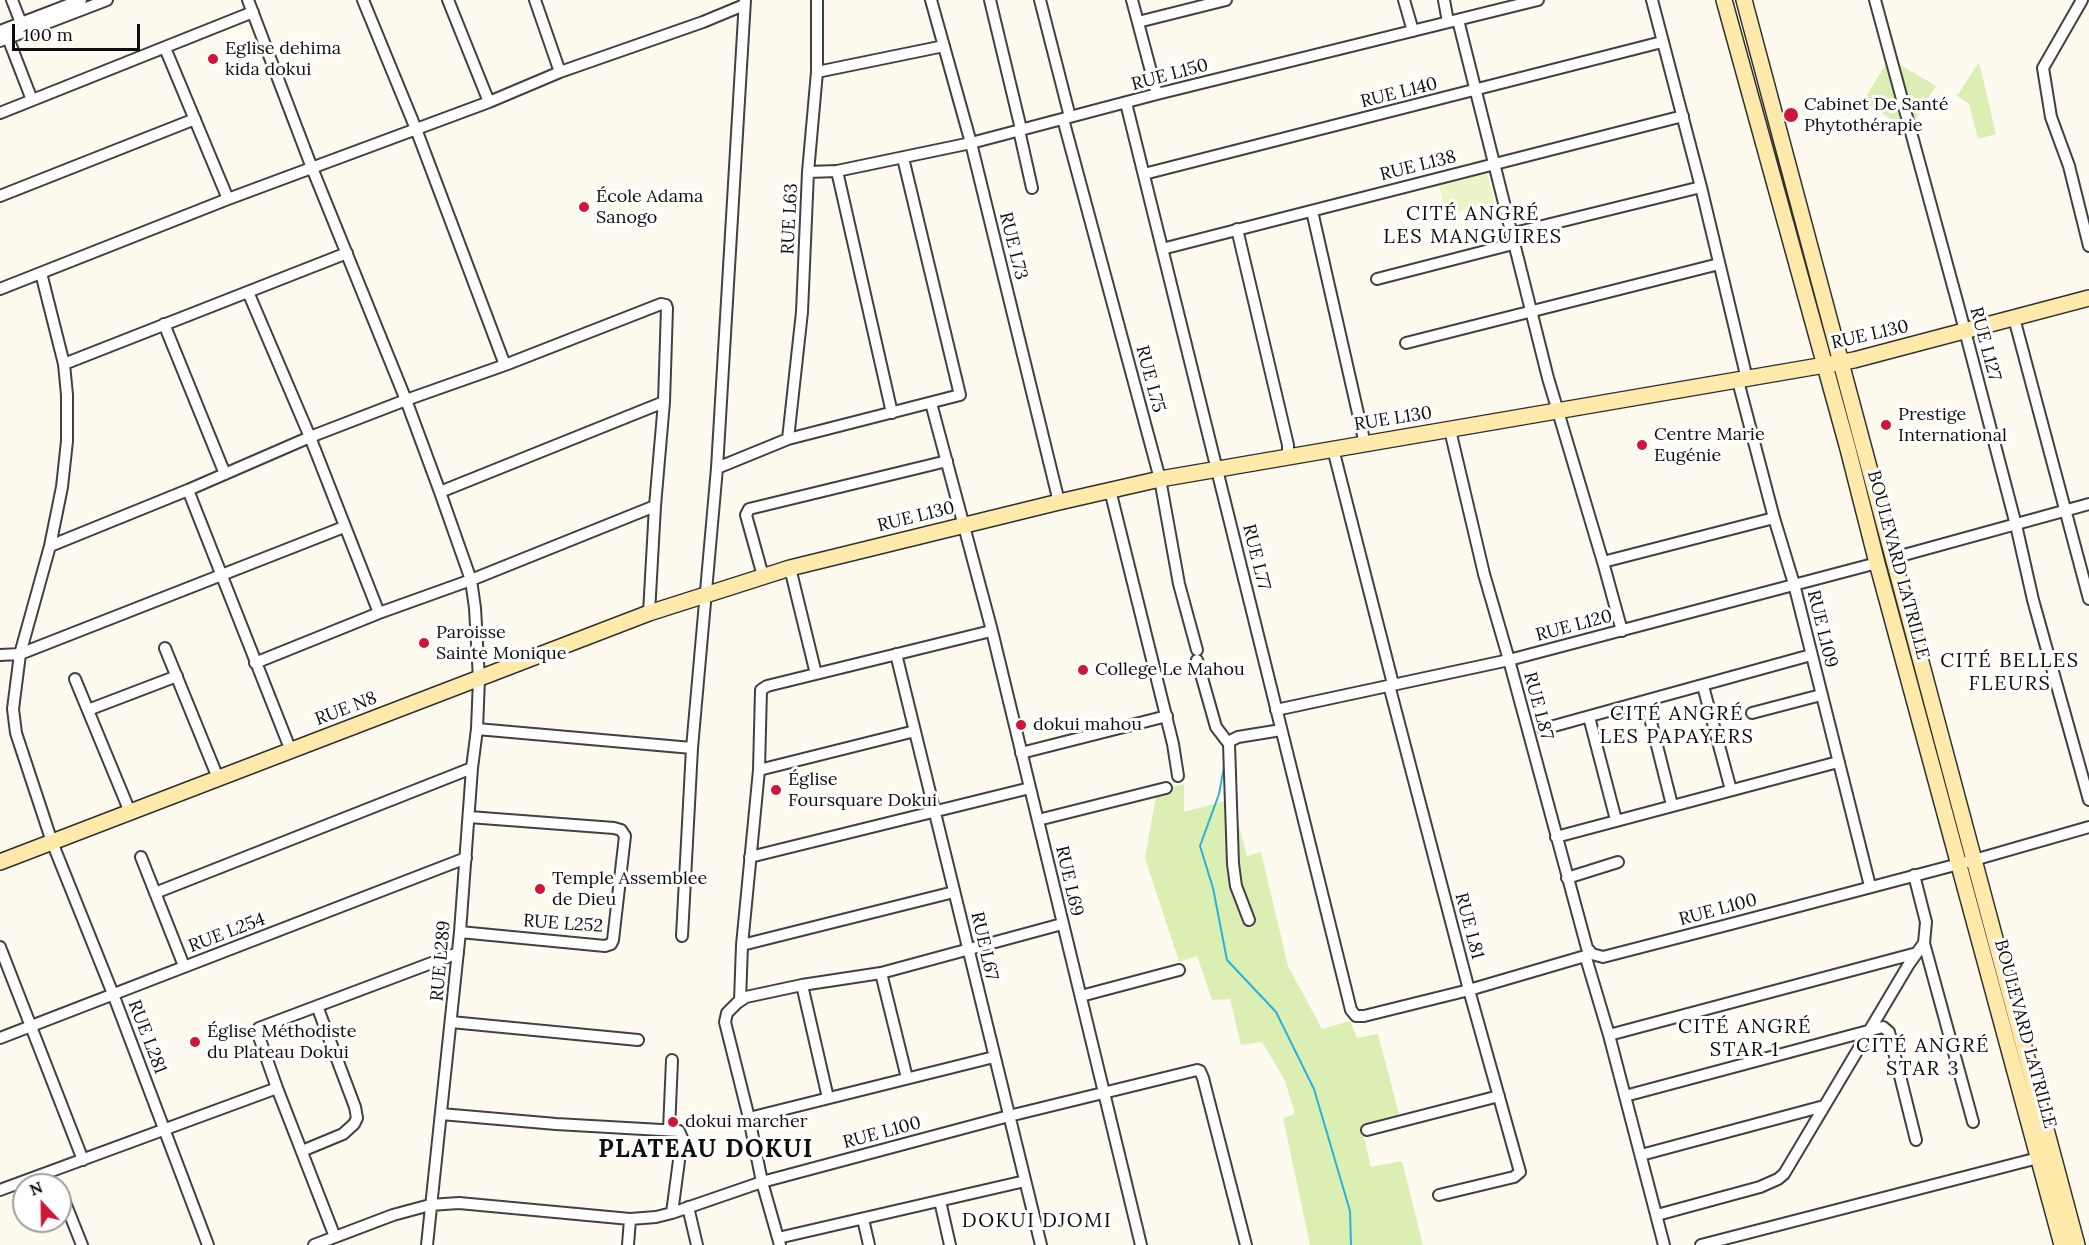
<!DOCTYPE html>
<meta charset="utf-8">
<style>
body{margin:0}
#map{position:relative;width:2089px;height:1245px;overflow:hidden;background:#fffaf0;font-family:Lora,serif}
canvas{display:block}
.north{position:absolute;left:12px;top:1173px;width:60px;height:60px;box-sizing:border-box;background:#fff;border:2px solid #9f9f9f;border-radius:50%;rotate:338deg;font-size:16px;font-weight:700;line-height:24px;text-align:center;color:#0e0e0e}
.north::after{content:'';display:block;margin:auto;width:21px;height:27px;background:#cf163a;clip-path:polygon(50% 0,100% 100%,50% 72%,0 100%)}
.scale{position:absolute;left:12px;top:24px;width:128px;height:27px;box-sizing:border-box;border:3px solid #0e0e0e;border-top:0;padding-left:8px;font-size:18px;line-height:21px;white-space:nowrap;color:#0e0e0e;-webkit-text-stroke:4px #fff;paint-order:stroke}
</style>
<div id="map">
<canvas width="2089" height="1245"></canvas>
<div class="north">N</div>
<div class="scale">100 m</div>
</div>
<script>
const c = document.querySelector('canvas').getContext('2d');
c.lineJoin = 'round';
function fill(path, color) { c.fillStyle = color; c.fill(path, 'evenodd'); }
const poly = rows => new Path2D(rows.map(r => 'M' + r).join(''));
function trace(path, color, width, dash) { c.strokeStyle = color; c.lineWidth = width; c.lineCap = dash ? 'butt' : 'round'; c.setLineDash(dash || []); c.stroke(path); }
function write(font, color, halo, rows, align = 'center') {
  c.font = font + ' Lora,serif'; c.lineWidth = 6; c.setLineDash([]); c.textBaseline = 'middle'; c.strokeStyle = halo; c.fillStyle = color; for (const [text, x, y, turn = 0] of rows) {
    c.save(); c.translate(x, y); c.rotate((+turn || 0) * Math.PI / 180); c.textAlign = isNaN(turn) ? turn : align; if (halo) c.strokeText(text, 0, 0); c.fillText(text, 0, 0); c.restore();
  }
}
fill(poly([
 [1889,58,1936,86,1909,130,1863,102],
 [1979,62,1996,134,1978,139,1969,104,1957,96],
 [1184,784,1184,812,1232,799,1247,856,1261,852,1288,966,1322,1029,1350,1021,1357,1038,1378,1034,1399,1114,1361,1125,1371,1167,1402,1161,1423,1245,1310,1245,1283,1118,1295,1114,1285,1081,1262,1042,1241,1045,1230,999,1212,1000,1197,956,1179,962,1145,858,1157,790]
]), '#dbefb4');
fill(poly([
 [1487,173,1494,202,1446,215,1439,185]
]), '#ecf5c7');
trace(poly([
 [1224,767,1219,794,1200,846,1213,888,1227,960,1276,1012,1314,1089,1350,1211,1351,1245]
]), '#2cb0dc', 2);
const street = poly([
 [12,0,21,23],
 [248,0,312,168,406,400,440,492,471,580,475,608,479,679,477,729,472,768,460,932,427,1245],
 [363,0,416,129,505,365],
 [448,0,489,102],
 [535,0,560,72],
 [931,0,971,143,1059,502],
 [990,0,1021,129],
 [1040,0,1070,117],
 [1132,0,1157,94],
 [1404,0,1413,31],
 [1444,0,1448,22],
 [1652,0,1701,187,1747,379],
 [1875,0,1960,312,2016,525,2033,600,2089,800],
 [2082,0,2043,68,2051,117,2069,166,2089,246],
 [1458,20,1548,378,1603,562],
 [1138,22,1226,0],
 [0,31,81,0],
 [8,38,32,100],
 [0,41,107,0],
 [165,48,228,199],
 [817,72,944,46],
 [1126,103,1351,1010,1356,1016,1364,1016,1469,990,1592,954,1603,957,1731,924,1974,860,2089,827],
 [0,113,253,12],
 [1063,119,1160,479,1179,584,1197,650],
 [1019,130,1032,188],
 [837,171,892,413],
 [808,172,837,171,971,143,1157,94,1538,0],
 [1144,174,1662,42],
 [0,196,195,119],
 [1312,211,1365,444],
 [1237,229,1288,445,1288,458],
 [1510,234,1701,187],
 [1162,249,1683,116],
 [41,273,64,364,67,395,67,441,62,487,50,546,20,654,13,709,16,733,52,842,113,994,208,1245],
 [1377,279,1513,244],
 [0,289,228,199,489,102,560,72,703,22,744,5],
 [248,292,310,437,379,613],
 [2014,318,2089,599],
 [164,324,225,474],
 [1406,343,1719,264],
 [64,364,347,253],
 [1738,381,1774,518,1794,584,1870,886],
 [931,403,991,627,1141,1245],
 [1450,430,1484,574,1509,660,1587,948,1592,954],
 [788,439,802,312,808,172,817,72,817,0],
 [1333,449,1393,684],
 [717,468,788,439,960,395,903,158],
 [188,490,291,751],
 [1110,490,1173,744,1178,776],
 [440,492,664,402],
 [50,546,188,490,310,437,406,400,505,365,661,304,666,305,667,308,664,402,655,506,649,613],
 [1893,558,2089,504],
 [790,568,816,674],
 [763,576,746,515,749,509,947,461],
 [1622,631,1603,562,1774,518],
 [165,648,218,778],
 [896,654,1041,1245],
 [0,655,20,654,344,527],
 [1197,660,1216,727,1229,744],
 [255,663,379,613,471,580,655,506],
 [75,679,130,812],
 [1389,685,1469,990,1520,1172,1514,1177,1439,1195],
 [1703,686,1731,790],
 [1646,702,1672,805],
 [88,710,177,676],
 [1276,710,1509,660,1877,563],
 [1752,713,1821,695],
 [1589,717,1616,820],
 [477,729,692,748],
 [1543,729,1811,655],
 [1021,753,1167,716],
 [759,770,915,731],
 [1038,820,1166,788],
 [1556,837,1838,762],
 [141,857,184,966],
 [750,857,1030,788],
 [1914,875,1926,922,1924,943,1973,1122],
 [1567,878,1618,862],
 [155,893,472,768],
 [1249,920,1236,886,1233,864,1229,744,1230,741,1238,737,1281,730],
 [460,932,605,946,611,944,613,940,625,836,621,830,614,828,469,817],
 [682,936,692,748,717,468,745,0],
 [742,945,954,892],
 [0,947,83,1160],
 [1586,958,1609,1035,1664,1245],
 [881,973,907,1078],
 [802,985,828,1098],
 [1081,996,1179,970],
 [740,1001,742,945,759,770,761,690,767,686,991,631],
 [451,1022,638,1040],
 [1609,1035,1917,953],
 [0,1038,466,858],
 [1625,1096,1883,1027,1889,1032,1916,1140],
 [441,1114,556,1124,679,1131,682,1138,672,1213],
 [749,1118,994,1057],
 [669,1130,672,1060],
 [1367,1130,1499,1096],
 [302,1151,343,1134,354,1124,357,1118,355,1107,317,1006],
 [1641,1155,1824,1106],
 [0,1190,277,1088],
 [60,1190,82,1245],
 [940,1201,950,1245],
 [688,1207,697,1245],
 [1657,1215,1760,1187,1778,1179,1784,1174,1909,964,1924,943],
 [863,1219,869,1245],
 [335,1237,277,1088,257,1031,259,1028,458,953],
 [778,1238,1025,1181],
 [314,1245,393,1215,430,1205,459,1203,630,1219,656,1217,672,1213,762,1182,1009,1116,1197,1070,1200,1071,1203,1078,1246,1245],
 [628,1245,630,1219],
 [780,1245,762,1182,749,1118,725,1022,727,1013,737,1003,746,997,802,985,881,973,1062,924],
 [1701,1245,2038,1158]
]);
const secondary = poly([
 [1724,0,1848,449,1877,563,2062,1245],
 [1744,0,2077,1245],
 [0,862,649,613,790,568,1059,502,1160,479,1854,360,2089,298]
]);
trace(street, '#414141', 14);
trace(secondary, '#303030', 18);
trace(street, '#fff', 10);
trace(secondary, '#ffe9ab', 15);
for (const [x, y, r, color] of [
 [213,59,6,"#cf163a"],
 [1791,115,8,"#cf163a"],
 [584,207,6,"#cf163a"],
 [1886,425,6,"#cf163a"],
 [1642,445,6,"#cf163a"],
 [424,643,6,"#cf163a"],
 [1083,670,6,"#cf163a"],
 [1021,725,6,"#cf163a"],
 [776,790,6,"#cf163a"],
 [540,889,6,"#cf163a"],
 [195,1042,6,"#cf163a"],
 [673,1122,6,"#cf163a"]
]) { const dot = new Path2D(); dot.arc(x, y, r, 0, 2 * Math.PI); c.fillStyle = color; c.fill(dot); trace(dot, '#fff', 2); }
write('18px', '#0e0e0e', '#fff', [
 ["Eglise dehima",225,49],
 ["kida dokui",225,70],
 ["Cabinet De Santé",1804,105],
 ["Phytothérapie",1804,126],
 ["École Adama",596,197],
 ["Sanogo",596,218],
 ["Prestige",1898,415],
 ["International",1898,436],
 ["Centre Marie",1654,435],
 ["Eugénie",1654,456],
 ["Paroisse",436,633],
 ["Sainte Monique",436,654],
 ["College Le Mahou",1095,670],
 ["dokui mahou",1033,725],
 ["Église",788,780],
 ["Foursquare Dokui",788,801],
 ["Temple Assemblee",552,879],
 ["de Dieu",552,900],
 ["Église Méthodiste",207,1032],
 ["du Plateau Dokui",207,1053],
 ["dokui marcher",685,1122]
], 'left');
write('18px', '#0e0e0e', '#fff', [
 ["RUE L150",1170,75,-15],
 ["RUE L140",1399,93,-14],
 ["RUE L138",1418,166,-14],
 ["RUE L63",790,219,-87],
 ["RUE L73",1013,246,76],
 ["RUE L130",1870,335,-13],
 ["RUE L127",1985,344,75],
 ["RUE L75",1150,379,75],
 ["RUE L130",1393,419,-9],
 ["RUE L130",916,517,-14],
 ["RUE L77",1256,557,76],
 ["BOULEVARD LATRILLE",1898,565,75],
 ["RUE L120",1574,626,-15],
 ["RUE L109",1822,629,76],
 ["RUE L87",1538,706,75],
 ["RUE N8",346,709,-21],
 ["RUE L69",1069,881,77],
 ["RUE L100",1718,910,-15],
 ["RUE L252",563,924,4],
 ["RUE L81",1469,926,75],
 ["RUE L254",227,933,-21],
 ["RUE L67",984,946,77],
 ["RUE L289",441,961,-85],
 ["BOULEVARD LATRILLE",2025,1034,75],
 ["RUE L281",147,1037,69],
 ["RUE L100",882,1133,-15]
]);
c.letterSpacing = '1.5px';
write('20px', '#0e0e0e', '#fff', [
 ["CITÉ ANGRÉ",1473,214],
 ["LES MANGUIRES",1473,237],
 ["CITÉ BELLES",2010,661],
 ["FLEURS",2010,684],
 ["CITÉ ANGRÉ",1677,714],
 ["LES PAPAYERS",1677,737],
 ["CITÉ ANGRÉ",1745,1027],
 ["STAR 1",1745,1050],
 ["CITÉ ANGRÉ",1923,1046],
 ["STAR 3",1923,1069],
 ["DOKUI DJOMI",1037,1221]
]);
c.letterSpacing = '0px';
c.letterSpacing = '1.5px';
write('bold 24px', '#0e0e0e', '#fff', [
 ["PLATEAU DOKUI",706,1150]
]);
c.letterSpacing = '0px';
</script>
